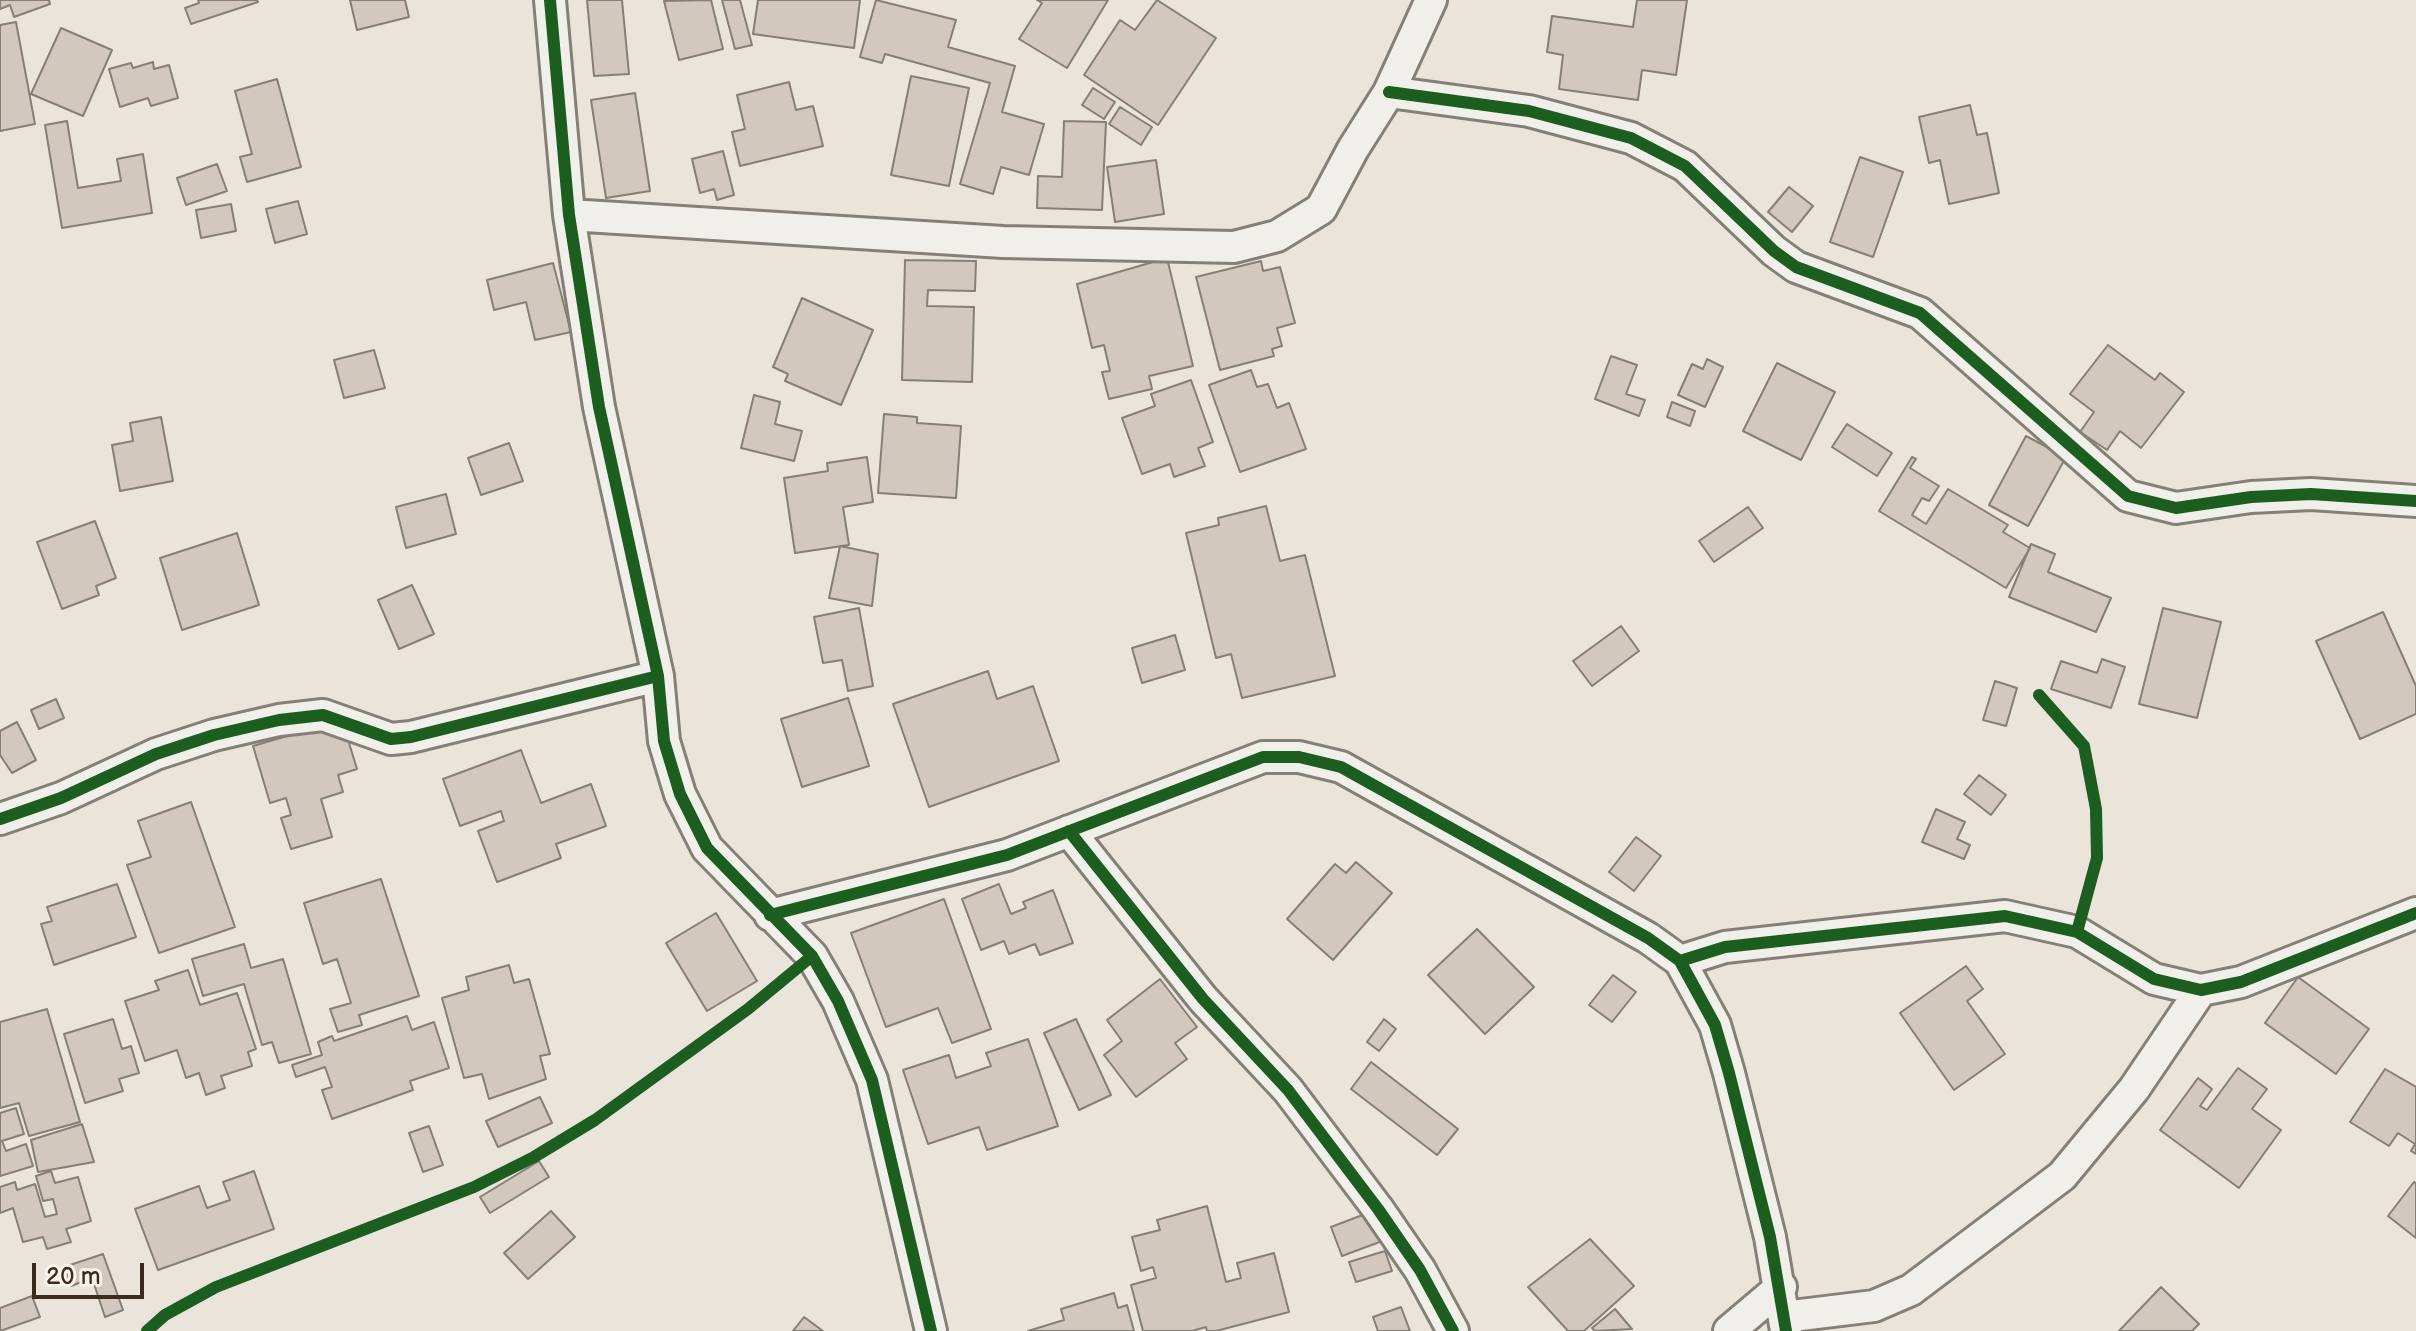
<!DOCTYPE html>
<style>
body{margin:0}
#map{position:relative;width:2416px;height:1331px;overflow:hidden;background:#ebe4db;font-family:"Balsamiq Sans",sans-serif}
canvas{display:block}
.scale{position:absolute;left:32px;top:1263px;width:112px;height:36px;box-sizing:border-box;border:4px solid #3b2a1e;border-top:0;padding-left:10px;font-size:24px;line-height:28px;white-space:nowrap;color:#3b2a1e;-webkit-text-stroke:6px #f7f3e8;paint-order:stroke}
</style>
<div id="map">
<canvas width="2416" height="1331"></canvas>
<div class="scale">20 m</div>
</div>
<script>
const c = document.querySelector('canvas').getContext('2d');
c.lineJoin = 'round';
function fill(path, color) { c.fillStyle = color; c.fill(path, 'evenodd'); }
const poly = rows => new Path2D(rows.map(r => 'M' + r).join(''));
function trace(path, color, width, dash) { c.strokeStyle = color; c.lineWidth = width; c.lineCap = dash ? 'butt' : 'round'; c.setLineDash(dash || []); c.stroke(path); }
const building = poly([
 [0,0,49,0,50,4,14,17,10,5,0,9,0,0],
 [198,0,257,0,258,2,191,24,185,8,199,3,198,0],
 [350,0,405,0,409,17,357,30,350,0],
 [587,0,622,0,629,74,594,76,587,0],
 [711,0,723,49,679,60,664,1,711,0],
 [722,0,740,0,752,45,735,49,722,0],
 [758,0,860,0,854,48,753,34,758,0],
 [876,0,956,20,948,47,1015,66,1002,112,1044,124,1029,175,1001,167,993,194,960,184,990,83,885,54,882,63,860,57,876,0],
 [1037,0,1108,0,1067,68,1019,39,1042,3,1037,0],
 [1157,0,1216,38,1158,125,1084,75,1120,20,1135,30,1157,0],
 [1637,0,1687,0,1676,75,1642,70,1638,100,1559,89,1563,55,1547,52,1552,16,1633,27,1637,0],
 [16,22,35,124,0,131,0,25,16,22],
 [61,28,112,50,83,116,31,94,61,28],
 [153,62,154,69,169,65,178,98,151,106,148,98,120,107,109,69,131,63,133,68,153,62],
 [911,76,969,88,949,186,891,175,911,76],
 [277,79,301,167,247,182,240,157,252,154,235,91,277,79],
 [789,82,796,110,813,106,823,146,740,166,732,132,745,129,737,95,789,82],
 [1093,88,1115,102,1104,119,1082,105,1093,88],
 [635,93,650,191,606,198,591,100,635,93],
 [1970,105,1977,135,1987,133,1999,193,1949,204,1940,160,1929,163,1919,117,1970,105],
 [1120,107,1152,127,1141,145,1109,124,1120,107],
 [67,121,78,188,121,181,117,159,143,154,152,213,62,228,45,125,67,121],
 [1064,121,1106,122,1102,210,1037,208,1038,176,1062,177,1064,121],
 [723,151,734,195,717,200,714,189,700,193,692,159,723,151],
 [1860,157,1903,172,1873,257,1830,242,1860,157],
 [1156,160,1164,214,1115,222,1107,167,1156,160],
 [217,164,227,191,186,205,177,178,217,164],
 [1789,187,1813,206,1792,232,1768,212,1789,187],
 [298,201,307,234,275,243,266,209,298,201],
 [231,204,236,231,201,238,196,210,231,204],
 [1167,258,1193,366,1149,376,1152,389,1109,399,1102,372,1110,371,1104,345,1092,348,1077,284,1167,258],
 [905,260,976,261,975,291,928,290,927,306,974,307,972,382,902,380,905,260],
 [1261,261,1263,271,1280,267,1295,323,1277,328,1282,346,1272,349,1274,356,1220,370,1196,277,1261,261],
 [553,263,571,332,535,340,526,302,494,310,487,280,553,263],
 [802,298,873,330,841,405,785,381,788,374,773,367,802,298],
 [2108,345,2155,380,2160,373,2184,392,2141,448,2120,431,2107,450,2080,432,2094,412,2070,394,2108,345],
 [374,350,385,388,344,398,334,360,374,350],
 [1611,356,1637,365,1626,394,1645,400,1639,416,1595,399,1611,356],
 [1707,359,1723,367,1705,407,1678,395,1692,364,1703,369,1707,359],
 [1777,363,1835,392,1801,460,1743,431,1777,363],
 [1251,370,1257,387,1268,384,1277,408,1289,403,1306,449,1240,472,1209,385,1251,370],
 [1191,380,1213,442,1198,448,1205,466,1174,477,1170,464,1142,474,1122,418,1155,406,1151,394,1191,380],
 [754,395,780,402,775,424,802,431,794,461,741,448,754,395],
 [1672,402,1695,411,1690,426,1667,417,1672,402],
 [884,414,917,417,917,423,961,426,956,498,878,493,884,414],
 [161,417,173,481,120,491,112,445,133,441,130,423,161,417],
 [1847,424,1892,453,1877,476,1832,447,1847,424],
 [2026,436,2066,457,2028,526,1989,505,2026,436],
 [509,443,523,481,481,495,468,458,509,443],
 [867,457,873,502,843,507,849,545,795,553,784,478,828,471,827,463,867,457],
 [1912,457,1916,459,1910,468,1939,486,1929,501,1922,498,1912,515,1926,524,1948,489,2008,525,2003,532,2030,548,2006,588,1879,511,1912,457],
 [446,494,456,534,406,548,396,507,446,494],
 [1266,506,1280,561,1305,555,1335,676,1242,698,1231,654,1216,658,1186,533,1219,525,1218,518,1266,506],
 [1748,507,1763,528,1714,562,1699,541,1748,507],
 [95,521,116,578,96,586,99,595,62,609,37,542,95,521],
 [237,533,259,605,182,630,160,558,237,533],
 [2031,544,2055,554,2048,572,2111,598,2096,632,2009,597,2031,544],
 [840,546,878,554,872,606,829,598,840,546],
 [412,585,434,634,399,649,378,600,412,585],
 [859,608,873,686,848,691,842,660,823,663,814,617,859,608],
 [2163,608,2221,622,2197,718,2139,704,2163,608],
 [2383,612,2416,686,2416,714,2360,739,2316,641,2383,612],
 [1621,626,1639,651,1592,686,1573,661,1621,626],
 [1175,635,1185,670,1142,683,1132,648,1175,635],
 [2102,659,2125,667,2111,708,2051,689,2061,661,2097,673,2102,659],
 [988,671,997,699,1033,686,1059,761,929,807,893,704,988,671],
 [1995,681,2017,688,2006,726,1983,720,1995,681],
 [848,698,869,766,802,787,781,719,848,698],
 [56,699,64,718,39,729,31,710,56,699],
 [342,720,357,769,338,775,343,792,321,799,332,837,291,849,281,818,291,815,286,798,270,803,253,746,342,720],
 [17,722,36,760,12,773,0,755,0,731,17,722],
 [521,750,541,803,591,784,606,826,556,844,561,858,497,882,478,831,504,821,501,811,460,826,443,779,521,750],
 [1979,775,2006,795,1991,815,1964,794,1979,775],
 [191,802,235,927,159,953,127,865,151,857,138,821,191,802],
 [1936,809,1965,822,1957,839,1970,845,1964,859,1922,842,1936,809],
 [1636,837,1661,856,1634,891,1609,872,1636,837],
 [1356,862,1392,893,1333,960,1287,919,1335,864,1346,873,1356,862],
 [381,879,419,996,359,1015,362,1025,338,1032,330,1009,351,1003,337,959,323,964,304,903,381,879],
 [117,884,136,937,54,965,41,924,52,921,47,907,117,884],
 [999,884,1011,914,1026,908,1023,902,1053,890,1073,943,1040,955,1035,944,1009,954,1004,941,981,950,962,899,999,884],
 [944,899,991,1029,952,1043,938,1008,886,1027,851,933,944,899],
 [716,913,757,981,707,1011,666,943,716,913],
 [1477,929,1534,987,1485,1034,1428,975,1477,929],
 [244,944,251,968,283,959,311,1054,279,1063,272,1042,262,1045,244,984,203,996,192,959,244,944],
 [509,965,514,983,529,979,550,1054,540,1056,546,1079,489,1099,482,1074,464,1078,442,998,469,990,466,977,509,965],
 [1966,966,1983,989,1967,1001,2005,1054,1954,1090,1900,1013,1966,966],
 [188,970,200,1005,237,993,256,1049,248,1052,252,1066,221,1076,225,1088,206,1095,199,1073,186,1078,177,1050,145,1061,125,1001,159,990,155,981,188,970],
 [1613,975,1636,992,1612,1022,1589,1005,1613,975],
 [2298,977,2369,1029,2336,1074,2265,1023,2298,977],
 [1160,979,1197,1027,1175,1043,1187,1059,1136,1097,1104,1055,1122,1041,1107,1020,1160,979],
 [47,1009,80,1122,29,1136,19,1103,0,1108,0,1022,47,1009],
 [407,1016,412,1030,434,1022,449,1068,410,1081,413,1090,332,1119,322,1090,332,1087,325,1067,296,1077,292,1065,322,1055,318,1042,332,1036,334,1041,407,1016],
 [113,1019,122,1049,131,1046,139,1073,119,1079,123,1091,85,1103,64,1034,113,1019],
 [1076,1019,1111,1095,1079,1110,1044,1033,1076,1019],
 [1384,1019,1396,1029,1379,1051,1367,1042,1384,1019],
 [1028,1039,1058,1126,987,1150,979,1127,928,1144,903,1070,949,1055,956,1078,991,1066,986,1053,1028,1039],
 [1371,1062,1458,1129,1437,1155,1351,1089,1371,1062],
 [2238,1068,2267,1089,2252,1109,2281,1130,2239,1188,2160,1130,2198,1078,2212,1089,2200,1106,2207,1110,2238,1068],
 [2385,1069,2416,1087,2416,1154,2411,1151,2415,1144,2398,1133,2389,1146,2350,1122,2385,1069],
 [540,1097,552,1123,498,1147,486,1121,540,1097],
 [16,1108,24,1134,2,1141,6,1151,26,1144,33,1166,0,1176,0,1113,16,1108],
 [82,1124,94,1162,38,1172,31,1140,82,1124],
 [429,1126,443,1165,423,1172,409,1133,429,1126],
 [539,1161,549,1177,490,1213,480,1197,539,1161],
 [51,1171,55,1183,78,1177,91,1221,66,1229,71,1242,47,1249,43,1237,23,1242,13,1208,0,1213,0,1187,15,1182,17,1190,35,1184,45,1217,57,1214,53,1199,43,1201,36,1176,51,1171],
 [254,1171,274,1229,158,1270,135,1209,199,1186,207,1208,230,1200,223,1182,254,1171],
 [2414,1182,2416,1183,2416,1238,2388,1216,2414,1182],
 [1207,1206,1226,1282,1241,1278,1237,1263,1274,1253,1289,1312,1216,1331,1207,1331,1206,1327,1192,1331,1143,1331,1131,1285,1156,1278,1153,1267,1141,1271,1132,1237,1160,1230,1157,1220,1207,1206],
 [551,1211,575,1237,528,1279,504,1253,551,1211],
 [1373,1211,1385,1240,1342,1256,1331,1227,1373,1211],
 [1590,1239,1634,1286,1584,1331,1568,1331,1528,1287,1590,1239],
 [1385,1251,1392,1271,1356,1282,1349,1262,1385,1251],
 [103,1254,123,1310,105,1317,92,1278,71,1286,64,1267,103,1254],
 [2161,1287,2199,1324,2192,1331,2119,1331,2161,1287],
 [1114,1293,1118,1308,1127,1305,1134,1331,1028,1331,1064,1320,1061,1309,1114,1293],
 [32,1296,40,1317,0,1331,0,1308,32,1296],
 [1401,1307,1410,1331,1378,1331,1373,1317,1401,1307],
 [1615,1309,1632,1329,1595,1331,1592,1328,1615,1309],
 [804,1317,823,1331,793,1331,804,1317]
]);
fill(building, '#d3c8bd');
trace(building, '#857f78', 2);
const minor = poly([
 [550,0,569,215,599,407,658,676,664,741,680,794,707,848,812,956,838,1001,872,1080,931,1331],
 [1389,92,1529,111,1631,138,1685,166,1774,251,1796,267,1920,313,2128,496,2176,508,2251,497,2311,494,2416,501],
 [569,215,1003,242,1234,247,1277,236,1321,209,1353,149,1389,92,1431,0],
 [0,819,61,798,156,754,214,735,279,720,323,715,391,739,411,737,658,676],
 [1069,831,1203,999,1288,1090,1378,1209,1420,1270,1453,1331],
 [770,915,1007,855,1263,757,1299,757,1341,767,1648,938,1680,961,1715,1025,1729,1073,1770,1237,1786,1331],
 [1680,961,1725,947,2005,916,2077,932,2154,979,2201,990,2241,982,2416,913],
 [1784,1317,1874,1306,1911,1290,2062,1176,2134,1089,2201,990],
 [1729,1331,1781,1287]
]);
trace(minor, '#857f78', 36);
trace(minor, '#f1efea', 30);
trace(poly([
 [550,0,569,215,599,407,658,676,664,741,680,794,707,848,812,956,838,1001,872,1080,931,1331],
 [1389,92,1529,111,1631,138,1685,166,1774,251,1796,267,1920,313,2128,496,2176,508,2251,497,2311,494,2416,501],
 [2039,695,2084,746,2096,809,2097,858,2077,932],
 [0,819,61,798,156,754,214,735,279,720,323,715,391,739,411,737,658,676],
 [1069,831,1203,999,1288,1090,1378,1209,1420,1270,1453,1331],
 [770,915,1007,855,1263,757,1299,757,1341,767,1648,938,1680,961,1715,1025,1729,1073,1770,1237,1786,1331],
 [1680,961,1725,947,2005,916,2077,932,2154,979,2201,990,2241,982,2416,913],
 [147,1331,165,1315,216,1287,474,1187,534,1157,595,1120,748,1009,812,956]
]), '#1b5e20', 12);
</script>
